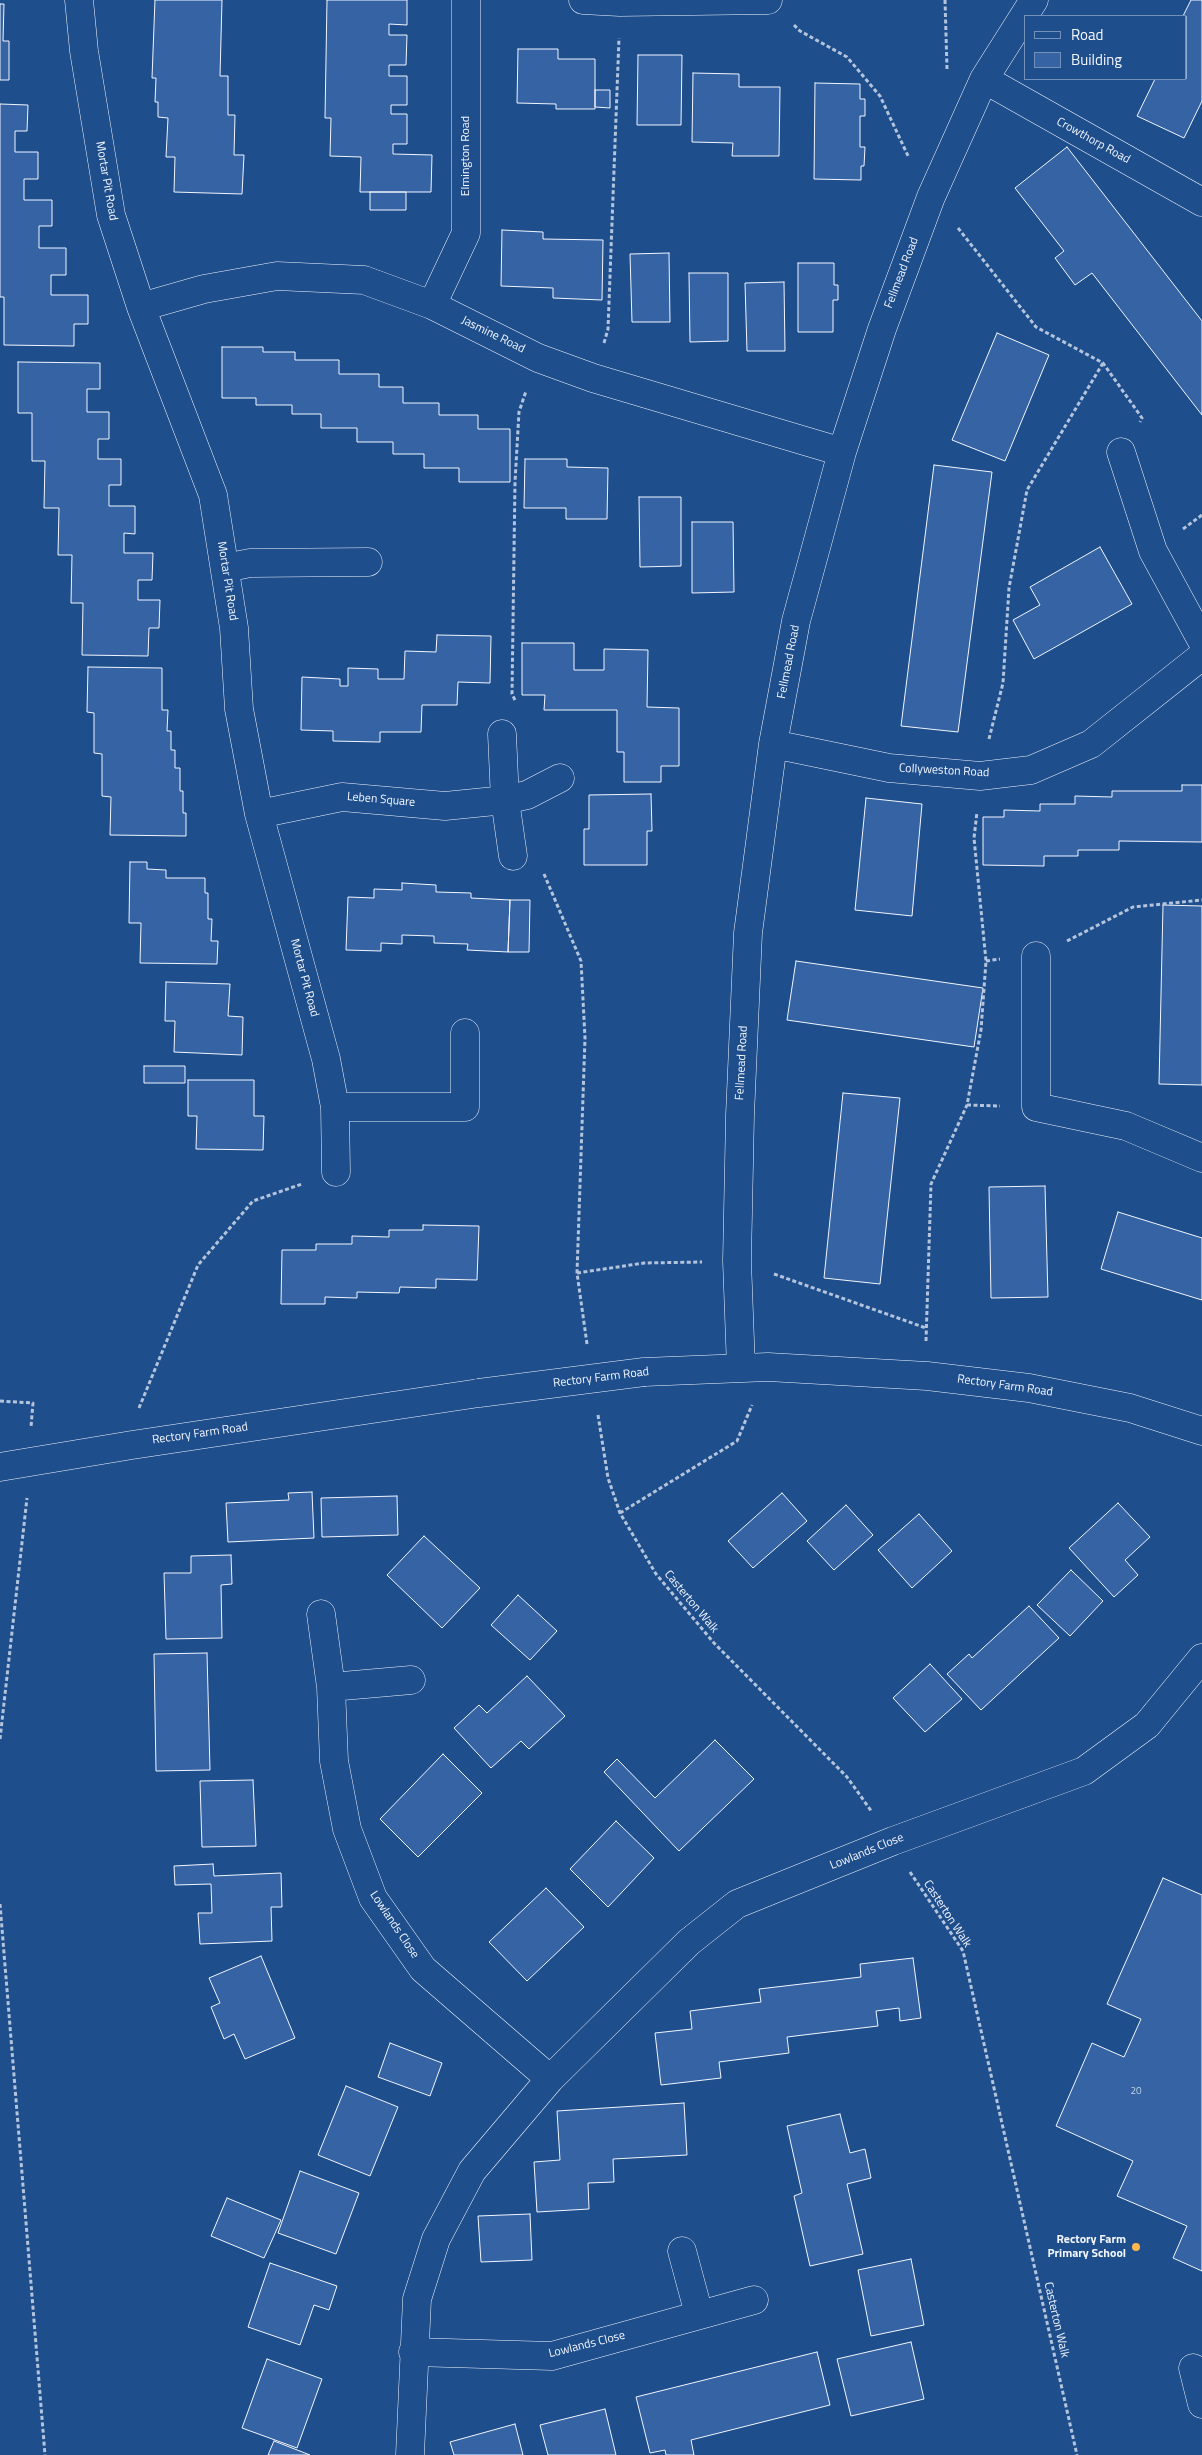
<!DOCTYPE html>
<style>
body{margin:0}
#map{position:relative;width:1202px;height:2455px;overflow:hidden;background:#1f4e8c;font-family:"Titillium Web",sans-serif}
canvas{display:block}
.legend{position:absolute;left:1024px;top:15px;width:162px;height:65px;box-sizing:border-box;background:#1f4e8c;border:1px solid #7391ba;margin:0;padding:6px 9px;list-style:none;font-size:15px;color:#f2f6ff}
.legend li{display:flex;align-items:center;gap:10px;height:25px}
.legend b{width:25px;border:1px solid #7391ba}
</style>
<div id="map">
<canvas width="1202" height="2455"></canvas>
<ul class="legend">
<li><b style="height:6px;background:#1f4e8c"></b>Road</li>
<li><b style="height:14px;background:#3563a3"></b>Building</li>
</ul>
</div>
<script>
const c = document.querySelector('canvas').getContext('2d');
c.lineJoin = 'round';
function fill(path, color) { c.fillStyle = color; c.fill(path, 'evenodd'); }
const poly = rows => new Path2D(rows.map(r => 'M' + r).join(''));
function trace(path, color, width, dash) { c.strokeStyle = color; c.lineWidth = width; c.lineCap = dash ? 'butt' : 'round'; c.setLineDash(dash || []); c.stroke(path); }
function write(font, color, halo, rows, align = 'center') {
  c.font = font + ' "Titillium Web",sans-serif'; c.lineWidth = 4; c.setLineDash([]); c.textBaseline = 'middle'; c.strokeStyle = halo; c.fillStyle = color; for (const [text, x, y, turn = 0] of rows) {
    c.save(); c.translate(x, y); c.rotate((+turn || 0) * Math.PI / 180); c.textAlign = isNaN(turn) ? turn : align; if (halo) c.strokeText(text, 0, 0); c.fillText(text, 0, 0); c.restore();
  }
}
const building = poly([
 [155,0,222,0,220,76,228,76,228,115,235,115,234,155,244,155,242,194,174,192,175,157,166,157,168,118,158,117,158,102,155,102,156,78,152,78,155,0],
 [327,0,407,0,407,25,389,24,389,35,407,35,406,65,389,65,389,76,407,76,407,105,391,105,391,114,407,114,407,144,393,144,393,154,432,155,431,192,360,192,361,157,330,156,331,118,325,118,327,0],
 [1191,0,1202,0,1202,101,1184,138,1137,116,1155,79,1186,79,1186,16,1183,16,1191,0],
 [0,4,4,4,3,41,9,41,9,80,0,80,0,4],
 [518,49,558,49,558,59,595,59,595,109,556,109,556,104,517,103,518,49],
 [638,55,682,55,681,125,637,125,638,55],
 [693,73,739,74,739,87,780,87,779,156,732,156,733,143,692,142,693,73],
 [815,83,860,84,860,99,865,99,865,116,860,116,860,147,865,147,864,166,861,166,861,180,814,179,815,83],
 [595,90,610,90,610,108,595,107,595,90],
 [0,104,28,105,27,131,15,131,15,152,38,152,38,179,24,179,24,200,52,200,52,226,39,226,39,248,66,248,66,275,51,275,51,295,88,295,88,324,74,324,74,346,4,345,4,297,0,297,0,104],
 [1067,147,1202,321,1202,415,1092,273,1075,285,1055,258,1064,251,1015,188,1067,147],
 [370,192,406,192,406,210,370,210,370,192],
 [502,230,543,232,543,239,603,240,602,300,553,298,553,288,501,286,502,230],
 [669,253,670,322,632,322,630,254,669,253],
 [798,263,834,263,834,285,838,285,838,300,833,300,833,332,798,332,798,263],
 [689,273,728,273,728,341,690,342,689,273],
 [784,282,785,351,747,351,745,283,784,282],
 [997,333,1049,355,1005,461,952,440,997,333],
 [222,347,263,347,263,352,295,352,295,360,339,360,339,374,379,374,379,387,403,387,403,403,439,403,439,415,478,415,478,429,510,429,510,482,459,482,459,468,424,468,424,454,393,454,393,442,357,442,357,428,321,428,321,414,292,414,292,405,256,405,256,398,222,398,222,347],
 [18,362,100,363,100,389,87,389,87,412,109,412,109,439,98,439,98,459,121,459,121,485,109,485,109,506,135,506,135,534,124,533,124,553,153,553,152,580,138,580,138,600,160,600,159,628,149,628,148,656,82,655,83,603,71,603,72,555,58,555,59,508,44,508,45,461,32,461,32,413,18,413,18,362],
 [525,459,567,459,567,467,608,468,607,519,566,519,566,508,524,508,525,459],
 [934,465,992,472,958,732,901,726,934,465],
 [639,497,681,497,681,566,640,567,639,497],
 [692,522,733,522,734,592,692,593,692,522],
 [1100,547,1132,604,1034,659,1013,620,1040,605,1030,587,1100,547],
 [437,635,491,636,490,683,458,682,457,705,422,705,421,732,380,732,380,742,333,741,333,731,301,730,302,677,340,679,340,686,348,686,348,668,378,669,378,679,404,679,405,651,436,652,437,635],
 [522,643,574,643,574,670,604,670,604,649,648,650,647,707,679,708,679,766,661,766,661,782,624,782,624,752,617,752,617,710,544,710,545,695,522,695,522,643],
 [88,667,162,668,162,710,168,710,167,731,171,731,171,750,175,750,175,768,180,768,180,791,183,791,183,813,186,813,186,836,110,835,111,797,102,796,102,754,94,753,94,713,87,712,88,667],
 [1182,785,1202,785,1202,842,1119,841,1119,850,1078,850,1078,856,1044,856,1044,866,983,865,983,817,1004,817,1004,810,1040,811,1040,804,1075,804,1075,796,1112,797,1112,791,1182,791,1182,785],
 [651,794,652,831,647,831,647,865,584,865,584,829,589,829,589,795,651,794],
 [866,798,922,804,912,916,855,910,866,798],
 [130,862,147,862,147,869,166,870,166,878,205,878,205,893,208,893,208,919,212,919,211,941,218,941,217,964,140,963,141,923,129,923,130,862],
 [402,883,436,885,436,892,471,893,471,898,510,900,508,952,467,950,468,944,434,943,434,936,402,935,402,944,381,943,381,951,346,950,348,897,374,898,374,889,402,890,402,883],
 [510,900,530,900,529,952,508,952,510,900],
 [1163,905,1202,906,1202,1085,1159,1084,1163,905],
 [796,961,983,988,974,1047,787,1020,796,961],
 [166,982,230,984,228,1016,243,1017,242,1055,174,1052,175,1021,165,1021,166,982],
 [144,1066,185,1066,185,1083,144,1083,144,1066],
 [188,1080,254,1080,254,1116,264,1116,263,1150,196,1149,197,1116,188,1116,188,1080],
 [843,1093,900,1098,880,1284,824,1278,843,1093],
 [1045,1186,1048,1297,991,1298,989,1187,1045,1186],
 [1118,1212,1202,1238,1202,1300,1101,1269,1118,1212],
 [423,1225,479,1226,477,1280,436,1279,436,1288,400,1287,399,1293,357,1292,357,1298,325,1297,325,1304,281,1304,282,1250,316,1250,316,1244,352,1244,352,1236,389,1237,389,1230,423,1230,423,1225],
 [312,1492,314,1538,228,1542,226,1503,289,1500,288,1493,312,1492],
 [782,1493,807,1521,753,1568,728,1541,782,1493],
 [397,1496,398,1535,322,1537,321,1498,397,1496],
 [1118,1503,1150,1537,1125,1560,1138,1575,1114,1597,1069,1548,1118,1503],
 [846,1505,873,1535,834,1570,807,1541,846,1505],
 [919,1514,952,1551,912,1588,878,1550,919,1514],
 [424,1536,480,1588,442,1628,387,1575,424,1536],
 [231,1555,232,1584,221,1585,222,1638,166,1639,164,1573,191,1573,191,1556,231,1555],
 [1071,1570,1103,1601,1070,1636,1037,1605,1071,1570],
 [518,1595,557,1631,530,1660,491,1625,518,1595],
 [1029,1606,1059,1638,981,1710,947,1674,969,1654,972,1658,1029,1606],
 [207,1653,210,1770,156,1771,154,1654,207,1653],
 [930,1664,962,1699,925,1732,893,1698,930,1664],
 [527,1676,565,1716,529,1749,521,1741,491,1768,454,1728,479,1705,487,1713,527,1676],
 [715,1740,754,1779,679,1851,604,1772,617,1759,655,1798,715,1740],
 [443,1754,482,1793,418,1857,380,1819,443,1754],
 [253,1780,256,1846,202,1847,200,1781,253,1780],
 [616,1821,654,1858,608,1907,570,1869,616,1821],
 [213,1864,214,1876,281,1873,282,1907,271,1907,272,1941,200,1944,198,1913,212,1913,211,1884,175,1885,174,1866,213,1864],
 [1163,1878,1202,1895,1202,2271,1173,2258,1187,2226,1117,2196,1133,2161,1056,2126,1092,2043,1124,2057,1141,2019,1107,2004,1163,1878],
 [546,1888,584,1927,527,1981,489,1942,546,1888],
 [261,1956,295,2038,245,2059,234,2034,224,2039,211,2007,220,2003,209,1978,261,1956],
 [913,1958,921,2018,900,2021,899,2008,876,2011,878,2026,787,2037,789,2053,719,2062,721,2078,661,2085,655,2033,692,2029,690,2011,761,2002,759,1989,861,1977,860,1964,913,1958],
 [390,2043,442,2063,430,2096,378,2077,390,2043],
 [346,2086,398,2107,370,2176,318,2155,346,2086],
 [684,2103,687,2155,613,2159,614,2182,588,2183,589,2209,537,2212,534,2162,560,2160,557,2111,684,2103],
 [840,2114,850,2153,865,2149,871,2178,847,2184,863,2254,810,2266,794,2196,802,2193,787,2126,840,2114],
 [300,2171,359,2193,336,2254,278,2233,300,2171],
 [227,2198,281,2220,264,2258,211,2236,227,2198],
 [530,2214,532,2260,481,2262,478,2216,530,2214],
 [911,2259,924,2325,871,2336,858,2270,911,2259],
 [270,2263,337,2286,329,2310,314,2305,300,2345,248,2327,270,2263],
 [911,2342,924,2399,851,2416,837,2359,911,2342],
 [817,2352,830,2405,691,2440,694,2455,666,2455,665,2450,650,2453,636,2397,817,2352],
 [267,2359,322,2379,297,2448,242,2428,267,2359],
 [605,2409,616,2455,548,2455,540,2425,605,2409],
 [515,2424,523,2455,454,2455,450,2442,515,2424],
 [274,2441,310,2455,268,2455,274,2441]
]);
fill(building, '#3563a3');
trace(building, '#f2f6ff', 1);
const minor = poly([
 [79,0,84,51,111,215,141,307,213,495,234,628,239,709,259,814,326,1059,335,1107,336,1172],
 [583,0,620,2,768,0],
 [984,79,1202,202],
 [432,305,466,233,466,0],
 [141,307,204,289,277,276,364,280,432,305,538,358,593,378,842,452],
 [1121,452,1153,551,1202,641],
 [225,568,250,563,368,562],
 [502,734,505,800,513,856],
 [773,744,889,768,980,776,1031,770,1091,744,1202,656],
 [259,814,342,797,445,806,505,800,527,795,560,778],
 [1036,956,1036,1107,1126,1126,1202,1158],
 [335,1107,465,1107,465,1033],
 [741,1368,737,1261,740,1115,748,933,773,744,796,621,842,452,882,329,931,197,984,79,1034,0],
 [644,1372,768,1367,927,1376,1029,1388,1130,1408,1202,1431],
 [0,1467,132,1445,479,1393],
 [321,1614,331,1687,334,1761,347,1829,373,1898,423,1969,550,2079],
 [331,1687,411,1680],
 [682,2251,699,2314],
 [413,2352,552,2356,754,2300],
 [1193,2368,1202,2404],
 [410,2455,417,2299,436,2239,472,2171,550,2079,689,1942,737,1904,893,1841,1084,1771,1147,1725,1202,1658]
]);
trace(minor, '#f2f6ff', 29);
trace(poly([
 [945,0,947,69],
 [794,25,800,31,847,57,880,96,909,158],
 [958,228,1036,327,1103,363,1142,418,1140,422],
 [604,343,608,329,619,38],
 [1183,529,1202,515],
 [515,700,512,694,515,482,519,412,526,391],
 [989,739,1003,683,1009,588,1027,490,1103,363],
 [544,874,581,961,585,1038,577,1273,587,1344],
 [1067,941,1133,907,1202,900],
 [986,961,1000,959],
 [967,1105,1000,1106],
 [577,1273,644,1263,702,1262],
 [774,1274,926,1328],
 [926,1341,931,1184,967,1105,981,1030,986,961,974,838,977,812],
 [0,1401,33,1403,31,1427],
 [139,1408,198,1265,253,1201,302,1184],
 [598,1415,608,1478,620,1513,656,1574,714,1643,847,1777,872,1812],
 [620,1513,737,1441,752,1405],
 [0,1739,27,1498],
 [910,1872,963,1951,1077,2455],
 [0,1904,45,2455]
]), '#b3c4dc', 3, [4, 2.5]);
trace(minor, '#1f4e8c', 28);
const minorBridge = poly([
 [479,1393,644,1372]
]);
trace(minorBridge, '#f2f6ff', 29, []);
trace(minorBridge, '#1f4e8c', 28);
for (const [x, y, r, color] of [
 [1136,2247,5,"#ffb74d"]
]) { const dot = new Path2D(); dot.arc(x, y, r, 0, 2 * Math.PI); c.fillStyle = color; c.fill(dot); trace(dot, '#1f4e8c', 2); }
write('10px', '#c3d1e8', null, [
 ["20",1136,2092]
]);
write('12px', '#f2f6ff', '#1f4e8c', [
 ["Crowthorp Road",1093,141,29],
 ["Elmington Road",466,156,-90],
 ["Mortar Pit Road",106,181,80],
 ["Fellmead Road",902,273,-69],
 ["Jasmine Road",493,335,26],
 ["Mortar Pit Road",227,581,81],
 ["Fellmead Road",789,662,-79],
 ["Collyweston Road",944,771,3],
 ["Leben Square",381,800,5],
 ["Mortar Pit Road",304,978,75],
 ["Fellmead Road",742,1063,-87],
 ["Rectory Farm Road",601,1378,-7],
 ["Rectory Farm Road",1005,1386,8],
 ["Rectory Farm Road",200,1434,-8],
 ["Casterton Walk",691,1602,50],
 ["Lowlands Close",867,1852,-22],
 ["Casterton Walk",947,1914,57],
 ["Lowlands Close",394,1925,56],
 ["Casterton Walk",1056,2320,77],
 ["Lowlands Close",587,2345,-14]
]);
write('bold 12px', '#f2f6ff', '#1f4e8c', [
 ["Rectory Farm",1126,2240],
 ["Primary School",1126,2254]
], 'right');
</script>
